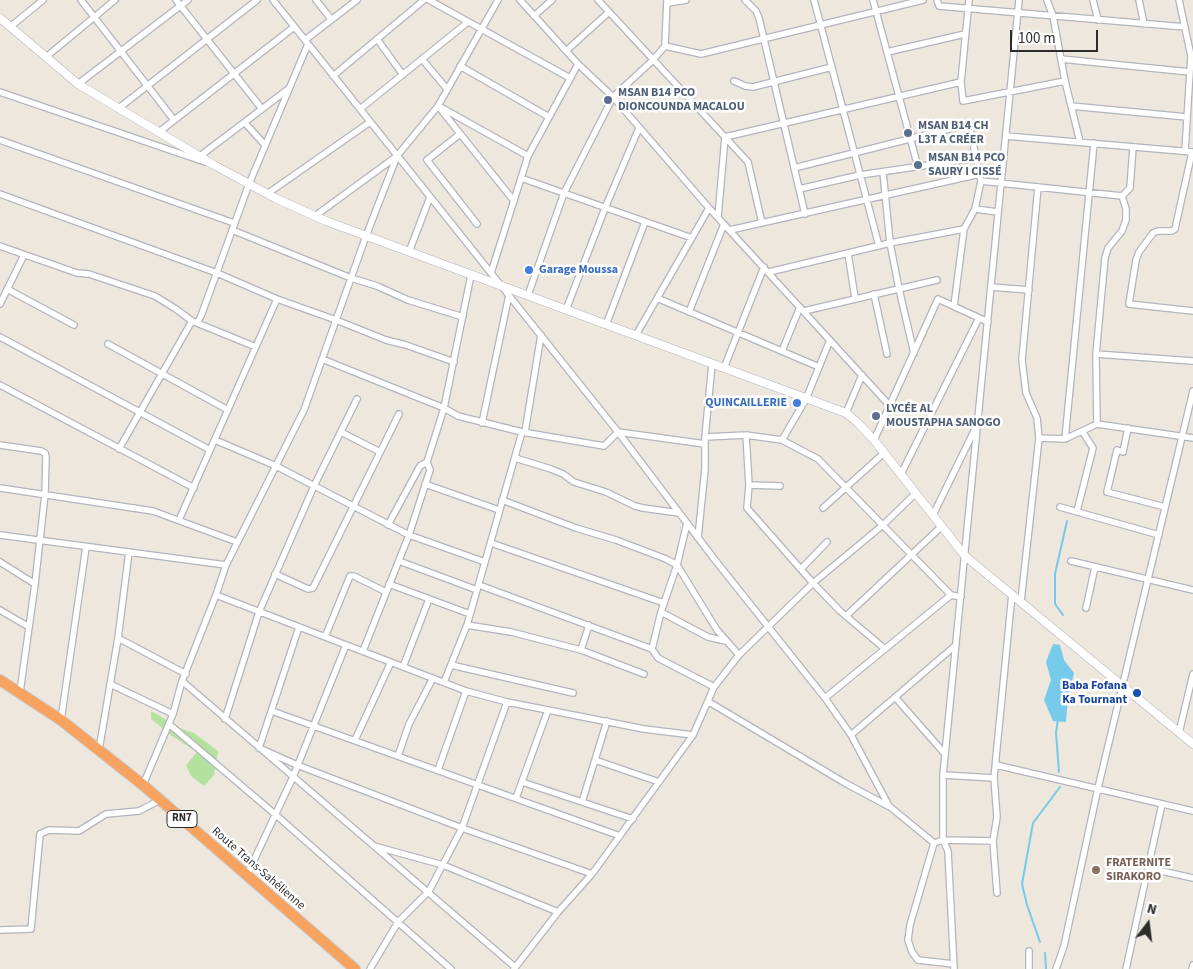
<!DOCTYPE html>
<meta charset="utf-8">
<style>
body{margin:0}
#map{position:relative;width:1193px;height:969px;overflow:hidden;background:#ede7de;font-family:"Source Sans 3",sans-serif}
canvas{display:block}
.north{position:absolute;left:1123px;top:899px;width:50px;height:50px;-webkit-text-stroke:4px #fff;paint-order:stroke;rotate:15deg;font-size:14px;font-weight:700;line-height:20px;text-align:center;color:#2c2c2c}
.north::after{content:'';display:block;margin:auto;width:18px;height:22px;background:#2c2c2c;clip-path:polygon(50% 0,100% 100%,50% 72%,0 100%)}
.scale{position:absolute;left:1010px;top:30px;width:88px;height:22px;box-sizing:border-box;border:2px solid #2c2c2c;border-top:0;padding-left:6px;font-size:15px;line-height:18px;white-space:nowrap;color:#2c2c2c;-webkit-text-stroke:4px #fff;paint-order:stroke}
</style>
<div id="map">
<canvas width="1193" height="969"></canvas>
<div class="north">N</div>
<div class="scale">100 m</div>
</div>
<script>
const c = document.querySelector('canvas').getContext('2d');
c.lineJoin = 'round';
function fill(path, color) { c.fillStyle = color; c.fill(path, 'evenodd'); }
const poly = rows => new Path2D(rows.map(r => 'M' + r).join(''));
function trace(path, color, width, dash) { c.strokeStyle = color; c.lineWidth = width; c.lineCap = dash ? 'butt' : 'round'; c.setLineDash(dash || []); c.stroke(path); }
function write(font, color, halo, rows, align = 'center') {
  c.font = font + ' "Source Sans 3",sans-serif'; c.lineWidth = 5; c.setLineDash([]); c.textBaseline = 'middle'; c.strokeStyle = halo; c.fillStyle = color; for (const [text, x, y, turn = 0] of rows) {
    c.save(); c.translate(x, y); c.rotate((+turn || 0) * Math.PI / 180); c.textAlign = isNaN(turn) ? turn : align; if (halo) c.strokeText(text, 0, 0); c.fillText(text, 0, 0); c.restore();
  }
}
fill(poly([
 [151,711,182,729,194,733,218,751,214,775,204,786,191,776,186,765,197,752,172,736,151,719]
]), '#b4e19d');
fill(poly([
 [1053,644,1060,645,1064,660,1074,673,1068,697,1066,722,1053,721,1044,700,1051,680,1046,662]
]), '#76caea');
trace(poly([
 [1063,615,1055,604,1055,574,1067,521],
 [1058,719,1056,733,1059,772],
 [1040,942,1027,905,1022,884,1033,823,1060,787],
 [1045,953,1046,969]
]), '#76caea', 2);
const street = poly([
 [81,0,174,120],
 [176,0,262,109],
 [273,0,618,432,715,560,825,698,851,735,889,806,934,843,943,840,993,841,997,893],
 [316,0,331,19],
 [429,0,570,78],
 [520,0,578,64,613,97,709,208,890,406],
 [598,0,748,162,762,223],
 [667,0,665,46,701,54,923,0],
 [745,0,756,11,759,18,805,214],
 [814,0,879,246],
 [873,0,918,167],
 [937,0,939,6,1185,27],
 [969,0,961,82,963,101,1065,81],
 [1047,0,1053,16,1065,81,1080,142],
 [1093,0,1098,20],
 [1139,0,1144,24],
 [1179,0,1191,56,1185,151],
 [668,3,686,0],
 [534,16,552,0],
 [10,27,43,0],
 [377,39,403,75],
 [305,40,357,0],
 [566,51,609,12],
 [887,52,965,34],
 [46,57,115,0],
 [422,59,447,89],
 [1061,59,1190,72],
 [460,66,549,117],
 [333,76,424,0],
 [734,81,745,86,753,87,832,67],
 [78,84,188,0],
 [0,92,205,162],
 [438,106,514,201],
 [1071,106,1187,117],
 [119,108,257,0],
 [442,108,528,156],
 [360,109,468,22],
 [245,123,265,145],
 [159,132,294,27],
 [460,134,427,160,477,224],
 [1006,136,1193,152],
 [0,140,234,223],
 [1192,152,1175,229,1172,231,1158,231,1153,233,1139,252,1136,260,1129,304,1193,311],
 [200,156,287,90],
 [794,168,969,124,981,181,975,209,964,229,954,306],
 [883,172,890,243,899,289,914,353],
 [521,178,692,238],
 [981,181,1122,196,1130,188,1133,147],
 [799,189,860,175,976,158],
 [0,194,217,273,277,299,336,320,386,340,406,345,454,362],
 [267,194,370,122],
 [975,209,998,212],
 [315,216,397,156,438,106,498,0],
 [718,217,725,137,961,82],
 [232,230,351,278,377,286,408,300,463,317],
 [730,230,980,174],
 [0,246,77,273,89,274,155,296,176,309,192,321,256,347],
 [409,252,430,197],
 [848,253,855,298],
 [769,272,890,243,964,229],
 [491,273,528,156,578,64],
 [991,287,1029,290],
 [7,289,74,325],
 [874,294,887,354],
 [528,295,564,193,613,97,653,60,665,46],
 [657,298,819,367],
 [0,304,24,255],
 [566,310,605,208,639,128],
 [804,311,937,280],
 [689,312,724,224],
 [197,323,201,316,249,184,308,44],
 [606,325,645,222],
 [636,335,709,208],
 [0,337,210,450],
 [108,344,228,410],
 [782,351,800,307],
 [1096,354,1193,361],
 [322,359,444,408,458,416,522,432,604,446,618,432,705,444],
 [724,368,764,267],
 [0,385,194,488],
 [846,413,862,375],
 [482,423,509,295],
 [1097,424,1193,438],
 [1128,428,1123,452,1117,450,1107,492,1165,507],
 [341,432,380,452],
 [525,432,541,335],
 [746,435,749,485,747,508,813,583,840,611,885,649],
 [705,437,746,435,782,440,818,459,951,595,961,597],
 [1039,438,1065,439,1097,424,1096,354,1105,258,1108,248,1122,231,1126,220,1126,209,1122,196],
 [1065,439,1094,143],
 [215,440,276,466,409,535,485,562],
 [782,440,806,399,830,340],
 [874,440,938,299,988,322],
 [0,445,41,451,45,453,46,457,45,494,35,584,20,692],
 [119,449,192,321],
 [515,458,551,469,563,474,574,482,606,492,635,506,643,508,679,513],
 [901,474,979,318],
 [425,484,499,510],
 [749,485,780,486],
 [0,488,153,511,237,542],
 [502,500,576,528,616,540,666,559,677,565,717,630,739,655],
 [1060,507,1159,535],
 [823,508,884,453],
 [1077,511,1093,448,1082,431],
 [933,515,976,427],
 [179,520,277,299],
 [388,525,420,466,427,462,444,408,471,275],
 [0,535,226,565],
 [698,538,705,469,705,437,712,364],
 [491,543,664,603],
 [399,561,477,590],
 [1071,561,1193,590],
 [0,562,35,584],
 [801,569,827,542],
 [275,574,308,589,313,588,399,414],
 [389,584,470,614],
 [479,585,652,649,658,658,714,687],
 [216,595,466,691,507,702,644,729,693,735],
 [1021,601,1039,438,1037,418,1026,393,1022,360,1038,187],
 [1086,608,1095,567],
 [0,610,29,627],
 [661,612,708,637,726,641],
 [846,616,942,526],
 [467,625,511,632,581,650,644,674],
 [299,627,259,748,297,765,462,828,592,874],
 [325,637,350,576,354,576,386,592],
 [118,638,186,674],
 [652,649,661,612,677,565,687,523],
 [581,650,589,625],
 [363,651,409,535,430,470,427,462],
 [451,665,573,693],
 [403,667,429,599],
 [182,681,515,967],
 [444,682,467,625,522,432],
 [110,684,173,714],
 [895,697,945,754],
 [825,698,951,595],
 [709,702,845,783,888,806],
 [272,711,620,836],
 [225,719,259,612,314,486,357,399],
 [61,720,86,547],
 [169,724,276,815,451,969],
 [1179,733,1193,674],
 [851,735,956,645],
 [355,740,391,662],
 [99,750,118,638,129,552],
 [398,756,409,724,433,678],
 [595,760,659,782],
 [996,765,1193,811],
 [438,770,466,691],
 [943,775,994,778,1012,594],
 [522,782,633,819],
 [143,785,173,714,182,681,216,595,226,565,304,410,366,236,397,156],
 [516,798,548,710],
 [582,802,607,721],
 [993,841,997,817,994,778],
 [934,843,910,925,908,940,912,952,918,960,954,964],
 [374,846,443,865,558,912],
 [1148,868,1193,878],
 [247,875,293,777,346,645],
 [0,930,31,929,40,834,49,830,79,831,106,814,139,811,160,800],
 [1029,951,1029,969],
 [370,969,398,922,429,891,462,828,507,702],
 [514,969,558,912,592,874,693,735,714,687,739,655,813,583,883,525,916,493],
 [954,969,948,851,943,840,943,775,1019,0],
 [1056,969,1064,946,1098,788,1193,391],
 [1126,969,1162,804],
 [1192,969,1193,965]
]);
const secondary = poly([
 [0,18,78,84,214,165,275,198,326,221,846,413,857,422,874,440,965,556,1193,744]
]);
const highway = poly([
 [0,680,61,720,143,785,355,969]
]);
trace(street, '#b2b4be', 8);
trace(secondary, '#b2b4be', 9);
trace(highway, '#c8c8c8', 12);
trace(street, '#fff', 5.5);
trace(secondary, '#fff', 8);
trace(highway, '#f7a25f', 10);
for (const [x, y, r, color] of [
 [608,100,5,"#5c6f8a"],
 [908,133,5,"#5c6f8a"],
 [918,165,5,"#5c6f8a"],
 [529,270,5,"#3f7fe0"],
 [797,403,5,"#3f7fe0"],
 [876,416,5,"#5c6f8a"],
 [1137,693,5,"#1a4fb4"],
 [1096,870,5,"#8d6e63"]
]) { const dot = new Path2D(); dot.arc(x, y, r, 0, 2 * Math.PI); c.fillStyle = color; c.fill(dot); trace(dot, '#fff', 2); }
for (const [x, y, w] of [
 [182,819,30]
]) { const box = new Path2D(); box.roundRect(x - w / 2, y - 8.5, w, 17, 4); c.fillStyle = '#fff'; c.fill(box); trace(box, '#2c2c2c', 1); }
write('bold 11px', '#2c2c2c', null, [
 ["RN7",182,819]
]);
write('bold 12px', '#4e5e75', '#fff', [
 ["MSAN B14 PCO",618,93],
 ["DIONCOUNDA MACALOU",618,107],
 ["MSAN B14 CH",918,126],
 ["L3T A CRÉER",918,140],
 ["MSAN B14 PCO",928,158],
 ["SAURY I CISSÉ",928,172],
 ["LYCÉE AL",886,409],
 ["MOUSTAPHA SANOGO",886,423]
], 'left');
write('bold 12px', '#366cbe', '#fff', [
 ["Garage Moussa",539,270],
 ["QUINCAILLERIE",787,403,"right"]
], 'left');
write('bold 12px', '#164399', '#fff', [
 ["Baba Fofana",1127,686],
 ["Ka Tournant",1127,700]
], 'right');
write('bold 12px', '#785e54', '#fff', [
 ["FRATERNITE",1106,863],
 ["SIRAKORO",1106,877]
], 'left');
write('12px', '#2c2c2c', '#fff', [
 ["Route Trans-Sahélienne",258,869,41]
]);
</script>
